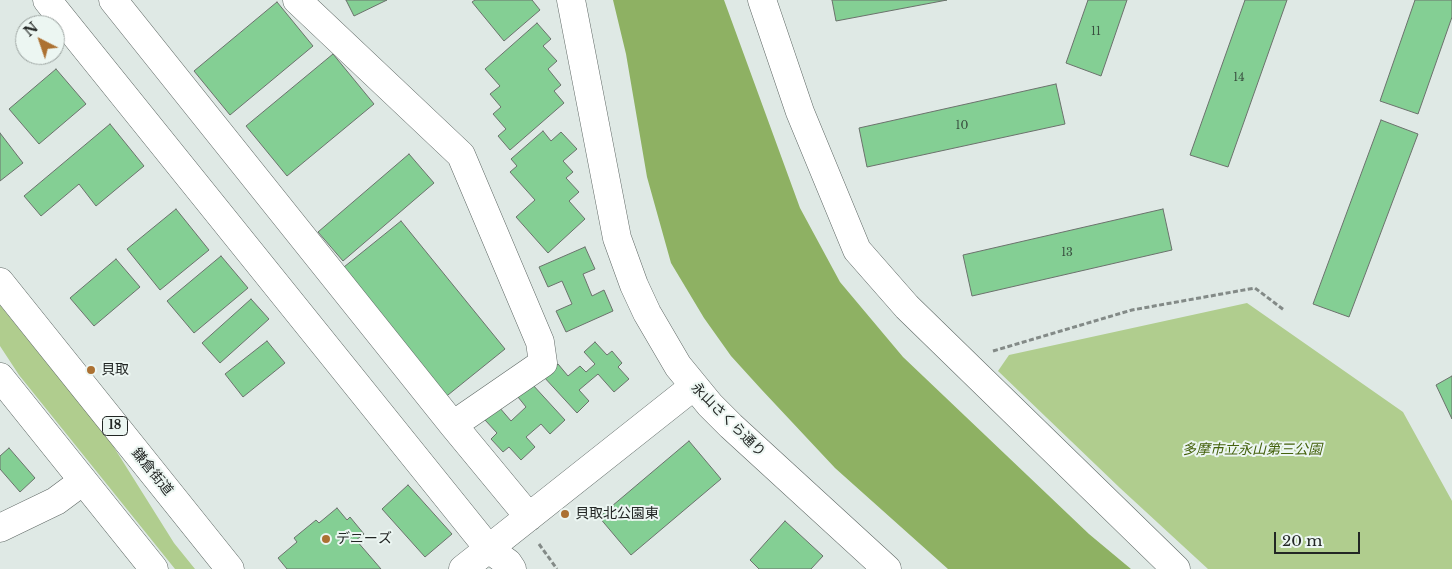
<!DOCTYPE html>
<meta charset="utf-8">
<style>
body{margin:0}
#map{position:relative;width:1452px;height:569px;overflow:hidden;background:#dfe9e5;font-family:"Libre Baskerville",serif}
canvas{display:block}
.north{position:absolute;left:15px;top:15px;width:50px;height:50px;box-sizing:border-box;background:#ecf6f2;border:1px solid #9ba3a0;border-radius:50%;rotate:319deg;font-size:14px;font-weight:700;line-height:20px;text-align:center;color:#222624}
.north::after{content:'';display:block;margin:auto;width:18px;height:22px;background:#ac7132;clip-path:polygon(50% 0,100% 100%,50% 72%,0 100%)}
.scale{position:absolute;left:1274px;top:532px;width:86px;height:22px;box-sizing:border-box;border:2px solid #222624;border-top:0;padding-left:6px;font-size:15px;line-height:18px;white-space:nowrap;color:#222624;-webkit-text-stroke:4px #ecf6f2;paint-order:stroke}
</style>
<div id="map">
<canvas width="1452" height="569"></canvas>
<div class="north">N</div>
<div class="scale">20 m</div>
</div>
<script>
const c = document.querySelector('canvas').getContext('2d');
c.lineJoin = 'round';
function fill(path, color) { c.fillStyle = color; c.fill(path, 'evenodd'); }
const poly = rows => new Path2D(rows.map(r => 'M' + r).join(''));
function trace(path, color, width, dash) { c.strokeStyle = color; c.lineWidth = width; c.lineCap = dash ? 'butt' : 'round'; c.setLineDash(dash || []); c.stroke(path); }
function write(font, color, halo, rows, align = 'center') {
  c.font = font + ' "Libre Baskerville","Noto Sans JP",serif'; c.lineWidth = 4; c.setLineDash([]); c.textBaseline = 'middle'; c.strokeStyle = halo; c.fillStyle = color; for (const [text, x, y, turn = 0] of rows) {
    c.save(); c.translate(x, y); c.rotate((+turn || 0) * Math.PI / 180); c.textAlign = isNaN(turn) ? turn : align; if (halo) c.strokeText(text, 0, 0); c.fillText(text, 0, 0); c.restore();
  }
}
fill(poly([
 [1247,303,1403,412,1452,501,1452,569,1208,569,1120,488,998,371,1009,355],
 [0,305,110,441,174,543,195,569,175,569,19,375,0,346]
]), '#b0cd8e');
fill(poly([
 [613,0,724,0,800,208,840,282,903,357,1089,534,1131,569,948,569,835,468,761,389,731,356,704,318,671,263,647,177,626,54]
]), '#8eb163');
const building = poly([
 [346,0,387,0,354,16,346,0],
 [475,0,532,0,540,10,504,41,472,2,475,0],
 [832,0,947,0,836,21,832,0],
 [1088,0,1127,0,1101,76,1066,63,1088,0],
 [1245,0,1287,0,1228,167,1190,155,1245,0],
 [1415,0,1452,0,1452,17,1418,114,1380,101,1415,0],
 [277,2,313,46,230,115,194,71,277,2],
 [537,23,551,39,543,46,557,61,548,69,561,85,554,91,564,103,510,150,498,136,506,129,493,114,501,107,490,94,500,86,485,69,537,23],
 [333,54,374,104,287,176,246,126,333,54],
 [56,69,86,104,39,144,9,109,56,69],
 [1056,84,1065,124,867,167,859,128,1056,84],
 [1381,120,1418,134,1349,317,1313,304,1381,120],
 [110,124,144,166,96,206,79,184,41,216,24,196,110,124],
 [543,131,551,141,561,132,577,149,563,161,573,172,566,178,579,192,569,201,585,219,548,253,516,217,535,200,510,172,517,166,511,159,543,131],
 [0,133,23,163,0,181,0,133],
 [409,154,434,183,343,261,318,232,409,154],
 [176,209,209,250,160,290,127,249,176,209],
 [1163,209,1172,250,972,296,963,255,1163,209],
 [401,221,505,349,443,399,339,271,401,221],
 [585,247,595,269,583,274,592,296,604,290,613,311,566,332,556,311,572,304,562,281,548,287,539,267,585,247],
 [221,256,248,288,194,333,167,301,221,256],
 [116,259,140,287,94,326,70,298,116,259],
 [251,299,269,319,220,363,202,343,251,299],
 [267,341,285,363,243,397,225,374,267,341],
 [595,342,607,355,612,351,622,363,618,367,629,379,614,392,598,374,579,390,589,401,577,413,543,376,558,364,568,376,580,366,586,372,595,364,584,352,595,342],
 [1452,376,1452,419,1436,385,1452,376],
 [532,384,565,420,550,434,541,424,526,437,535,447,521,460,509,447,503,452,491,439,497,433,485,420,499,407,511,421,526,407,518,397,532,384],
 [689,441,721,479,631,555,599,517,689,441],
 [9,448,35,478,20,492,0,469,0,456,9,448],
 [408,485,452,534,425,557,382,509,408,485],
 [337,508,347,520,350,517,364,534,356,540,381,569,287,569,278,558,297,542,294,538,316,520,319,523,337,508],
 [785,521,823,556,811,569,759,569,750,560,785,521]
]);
fill(building, '#84cf94');
trace(building, '#6b726c', 1);
const minor = poly([
 [47,0,489,549,508,563,512,569],
 [113,0,453,425,529,517],
 [297,0,461,155,540,342,543,363,453,425],
 [571,0,617,238,634,285,647,313,678,366,710,405,731,426,887,569],
 [762,0,800,112,857,250,907,307,1176,569],
 [0,528,56,501,83,481],
 [463,569,694,386]
]);
const major = poly([
 [0,282,230,569],
 [0,377,154,569]
]);
trace(minor, '#5e6764', 29);
trace(major, '#5e6764', 29);
trace(poly([
 [993,351,1132,310,1255,288,1284,310],
 [539,544,557,569]
]), '#838a87', 3, [5, 2.5]);
trace(minor, '#fff', 28);
trace(major, '#fff', 28);
for (const [x, y, r, color] of [
 [91,370,5,"#ac7132"],
 [565,514,5,"#ac7132"],
 [326,539,5,"#ac7132"]
]) { const dot = new Path2D(); dot.arc(x, y, r, 0, 2 * Math.PI); c.fillStyle = color; c.fill(dot); trace(dot, '#ecf6f2', 2); }
write('11px', '#3a5040', null, [
 ["11",1096,32],
 ["14",1239,78],
 ["10",962,126],
 ["13",1067,253]
]);
for (const [x, y, w] of [
 [115,426,25]
]) { const box = new Path2D(); box.roundRect(x - w / 2, y - 9.5, w, 19, 4); c.fillStyle = '#ecf6f2'; c.fill(box); trace(box, '#222624', 1); }
write('bold 12px', '#222624', null, [
 ["18",115,426]
]);
write('14px', '#222624', '#ecf6f2', [
 ["貝取",101,370],
 ["貝取北公園東",575,514],
 ["デニーズ",336,539]
], 'left');
write('14px', '#222624', '#ecf6f2', [
 ["永山さくら通り",728,420,45],
 ["鎌倉街道",152,472,51]
]);
write('italic 14px', '#44620d', '#ecf6f2', [
 ["多摩市立永山第三公園",1252,450]
]);
</script>
